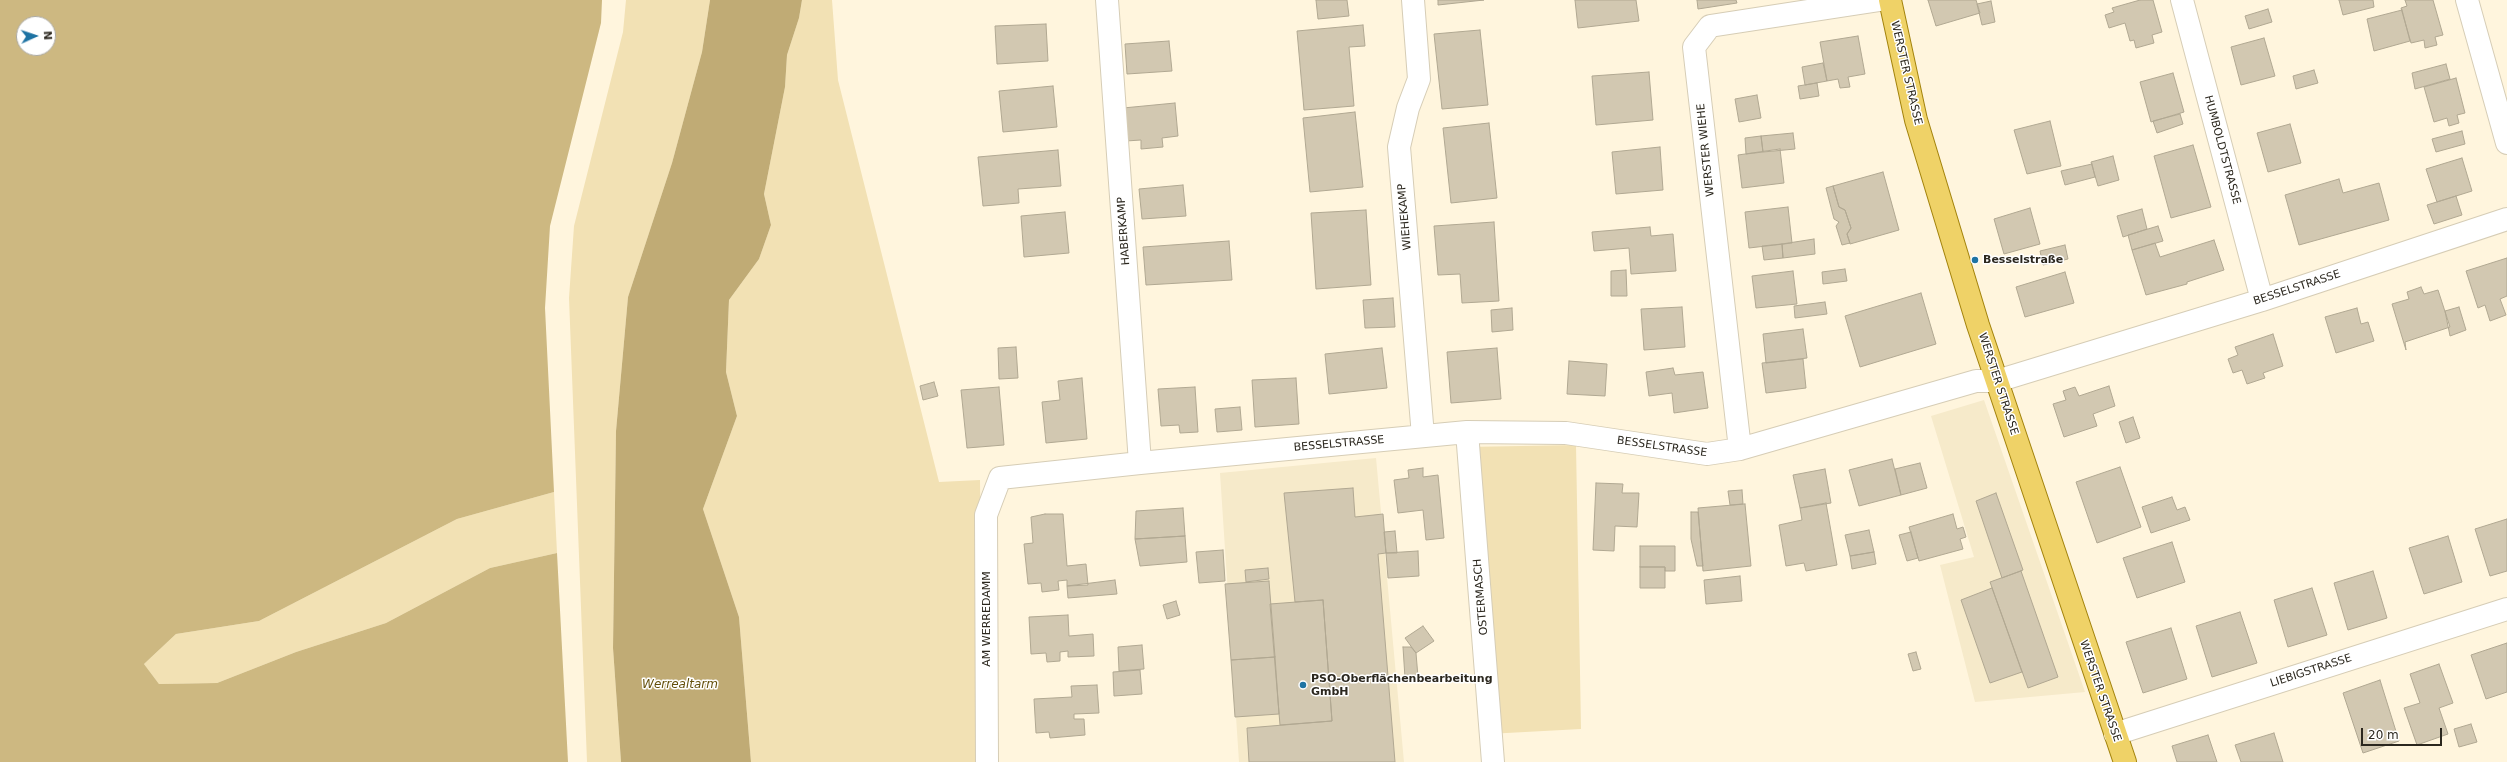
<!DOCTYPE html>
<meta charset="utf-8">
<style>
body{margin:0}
#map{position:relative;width:2507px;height:762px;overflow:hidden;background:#fff5dd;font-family:"DejaVu Sans",sans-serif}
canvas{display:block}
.north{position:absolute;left:16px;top:16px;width:40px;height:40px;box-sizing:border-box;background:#fff;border:1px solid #aaa9a5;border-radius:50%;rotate:87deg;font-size:11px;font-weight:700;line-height:16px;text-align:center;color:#2b271e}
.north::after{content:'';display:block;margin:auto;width:14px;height:18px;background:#1e73a3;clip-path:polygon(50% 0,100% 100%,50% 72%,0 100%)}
.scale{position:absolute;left:2361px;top:728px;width:81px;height:18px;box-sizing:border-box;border:2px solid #2b271e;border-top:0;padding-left:5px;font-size:12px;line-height:14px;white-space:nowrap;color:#2b271e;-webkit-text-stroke:3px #fff;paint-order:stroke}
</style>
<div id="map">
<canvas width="2507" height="762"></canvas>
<div class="north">N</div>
<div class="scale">20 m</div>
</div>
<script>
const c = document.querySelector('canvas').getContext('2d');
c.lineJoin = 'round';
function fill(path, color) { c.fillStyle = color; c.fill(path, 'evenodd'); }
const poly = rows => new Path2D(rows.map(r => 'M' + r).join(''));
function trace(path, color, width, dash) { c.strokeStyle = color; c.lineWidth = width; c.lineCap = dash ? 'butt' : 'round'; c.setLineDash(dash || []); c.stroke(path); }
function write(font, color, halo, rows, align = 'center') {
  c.font = font + ' "DejaVu Sans",sans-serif'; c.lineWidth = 3; c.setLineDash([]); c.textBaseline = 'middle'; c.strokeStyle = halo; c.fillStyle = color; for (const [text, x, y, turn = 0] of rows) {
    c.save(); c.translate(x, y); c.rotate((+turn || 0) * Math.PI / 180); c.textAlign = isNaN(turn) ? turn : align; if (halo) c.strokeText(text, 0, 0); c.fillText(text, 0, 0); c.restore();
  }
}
fill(poly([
 [1984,400,2085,692,1975,702,1940,565,1974,557,1931,416],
 [1376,458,1404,762,1239,762,1220,473]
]), '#f6eaca');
fill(poly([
 [626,0,710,0,702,52,672,163,628,297,616,431,613,648,621,762,587,762,569,298,574,226,623,32],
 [802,0,832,0,838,80,939,482,980,480,982,648,979,762,751,762,739,617,703,509,737,416,726,372,729,300,759,259,771,225,764,194,785,87,787,55,799,18],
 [1576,445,1581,729,1488,734,1466,447],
 [554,492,557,553,490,568,386,623,296,652,217,683,159,684,144,664,176,634,259,621,457,519]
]), '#f2e1b4');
fill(poly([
 [0,0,602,0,601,23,550,226,545,308,554,492,457,519,259,621,176,634,144,664,159,684,217,683,296,652,386,623,490,568,557,553,568,762,0,762],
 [24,24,48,24,48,48,24,48]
]), '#cdb881');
fill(poly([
 [710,0,802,0,799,18,787,55,785,87,764,194,771,225,759,259,729,300,726,372,737,416,703,509,739,617,751,762,621,762,613,648,616,431,628,297,672,163,702,52]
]), '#c0ab75');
const building = poly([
 [1316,0,1347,0,1349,16,1318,19,1316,0],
 [1438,0,1484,0,1438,5,1438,0],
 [1575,0,1636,0,1639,21,1578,28,1575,0],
 [1697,0,1736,0,1737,3,1698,9,1697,0],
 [1928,0,1976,0,1980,13,1936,26,1928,0],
 [2140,0,2153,0,2162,32,2152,35,2154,43,2136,48,2134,40,2130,41,2125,23,2109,28,2105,15,2114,12,2112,8,2140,0],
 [2339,0,2373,0,2374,7,2343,15,2339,0],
 [2405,0,2433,0,2443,35,2435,37,2437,45,2425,48,2424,40,2411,43,2401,8,2407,6,2405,0],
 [1991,1,1995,22,1982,25,1977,4,1991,1],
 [2268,9,2272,22,2249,29,2245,16,2268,9],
 [2402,10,2410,41,2374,51,2367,19,2402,10],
 [1046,24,1048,61,997,64,995,26,1046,24],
 [1363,25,1365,46,1349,47,1354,106,1304,110,1297,31,1363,25],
 [1480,30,1488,105,1442,109,1434,34,1480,30],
 [1858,36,1865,74,1848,77,1850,87,1840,88,1838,79,1827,81,1820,42,1858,36],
 [2264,38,2275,76,2241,85,2231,47,2264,38],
 [1169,41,1172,71,1127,74,1125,44,1169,41],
 [1823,63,1827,81,1805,85,1802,67,1823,63],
 [2446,64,2450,79,2415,89,2412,73,2446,64],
 [2314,70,2318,83,2296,89,2293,76,2314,70],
 [1649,72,1653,120,1596,125,1592,76,1649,72],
 [2173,73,2184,112,2151,122,2140,82,2173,73],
 [2456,78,2465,113,2457,115,2459,123,2449,126,2447,118,2434,122,2424,87,2456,78],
 [1817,83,1819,96,1800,99,1798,86,1817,83],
 [1053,86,1057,127,1003,132,999,91,1053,86],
 [1757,95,1761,118,1739,122,1735,99,1757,95],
 [1175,103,1178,136,1162,138,1163,147,1141,149,1141,140,1126,141,1123,108,1175,103],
 [1355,112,1363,187,1310,192,1303,118,1355,112],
 [2180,114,2183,124,2157,133,2153,121,2180,114],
 [2050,121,2061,166,2027,174,2014,130,2050,121],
 [1489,123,1497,198,1451,203,1443,128,1489,123],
 [2290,124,2301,163,2268,172,2257,133,2290,124],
 [2462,131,2465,144,2436,152,2432,139,2462,131],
 [1793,133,1795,149,1763,152,1761,136,1793,133],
 [1761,136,1763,152,1746,154,1745,138,1761,136],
 [2193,145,2211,207,2171,218,2154,156,2193,145],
 [1660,147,1663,190,1616,194,1612,152,1660,147],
 [1780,149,1784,183,1742,188,1738,155,1780,149],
 [1058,150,1061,186,1018,189,1019,203,983,206,978,157,1058,150],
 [2113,156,2119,180,2098,186,2091,162,2113,156],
 [2462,158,2472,191,2437,202,2426,169,2462,158],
 [2092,164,2095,177,2065,185,2061,171,2092,164],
 [1883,172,1899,230,1850,244,1847,234,1851,228,1845,210,1839,207,1833,186,1883,172],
 [2339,179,2343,193,2379,183,2389,220,2299,245,2285,195,2339,179],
 [1183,185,1186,216,1142,219,1139,189,1183,185],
 [1833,186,1839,207,1845,210,1851,228,1847,234,1850,243,1842,245,1836,226,1839,222,1834,219,1826,188,1833,186],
 [2456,196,2462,215,2434,224,2427,205,2456,196],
 [1788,207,1792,243,1749,248,1745,212,1788,207],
 [2030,208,2040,244,2004,254,1994,219,2030,208],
 [2142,209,2147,229,2123,237,2117,216,2142,209],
 [1366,210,1371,285,1316,289,1311,213,1366,210],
 [1065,212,1069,253,1024,257,1021,216,1065,212],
 [1494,222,1499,301,1462,303,1460,274,1438,275,1434,226,1494,222],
 [2158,226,2163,241,2132,250,2128,235,2158,226],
 [1650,227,1651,236,1673,234,1676,271,1631,274,1629,248,1594,251,1592,232,1650,227],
 [1814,239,1815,254,1783,258,1782,244,1814,239],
 [2214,240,2224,270,2187,282,2187,284,2146,295,2132,250,2155,243,2160,257,2214,240],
 [1229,241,1232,280,1146,285,1143,247,1229,241],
 [1782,244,1783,258,1764,260,1762,246,1782,244],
 [2065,245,2068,259,2043,265,2040,251,2065,245],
 [2507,258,2507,296,2500,299,2506,315,2490,321,2485,305,2478,308,2466,271,2507,258],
 [1845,269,1847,281,1823,284,1822,272,1845,269],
 [1626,270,1627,296,1611,296,1611,271,1626,270],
 [1793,271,1797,304,1756,308,1752,276,1793,271],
 [2065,272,2074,303,2025,317,2016,287,2065,272],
 [2421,287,2424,294,2438,290,2450,327,2405,342,2406,350,2392,304,2409,299,2407,292,2421,287],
 [1921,293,1936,344,1860,367,1845,316,1921,293],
 [1393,298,1395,327,1365,328,1363,300,1393,298],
 [1825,302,1827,314,1795,318,1794,306,1825,302],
 [1682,307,1685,347,1644,350,1641,309,1682,307],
 [2459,307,2466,330,2450,336,2445,311,2459,307],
 [1512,308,1513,330,1492,332,1491,310,1512,308],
 [2357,308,2361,324,2368,322,2374,341,2336,353,2325,317,2357,308],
 [1803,329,1807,358,1766,363,1763,334,1803,329],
 [2273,334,2283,366,2263,373,2265,378,2247,384,2242,370,2233,373,2228,359,2238,355,2235,347,2273,334],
 [1016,347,1018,378,999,379,998,348,1016,347],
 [1382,348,1387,388,1329,394,1325,354,1382,348],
 [1497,348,1501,399,1451,403,1447,352,1497,348],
 [1803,359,1806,388,1766,393,1762,363,1803,359],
 [1569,361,1607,364,1605,396,1567,394,1569,361],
 [1673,368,1675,375,1703,372,1708,408,1674,413,1672,393,1649,396,1646,372,1673,368],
 [1082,378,1087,439,1046,443,1042,402,1060,400,1058,381,1082,378],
 [1296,378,1299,424,1255,427,1252,380,1296,378],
 [934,382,938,396,923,400,920,386,934,382],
 [2109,386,2115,406,2093,414,2097,426,2064,437,2053,404,2066,400,2063,391,2075,387,2079,396,2109,386],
 [999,387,1004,445,967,448,961,390,999,387],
 [1195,387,1198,432,1180,433,1179,425,1161,426,1158,389,1195,387],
 [1240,407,1242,430,1217,432,1215,409,1240,407],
 [2133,417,2140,438,2126,443,2119,422,2133,417],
 [1892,459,1901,495,1859,506,1849,470,1892,459],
 [1920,463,1927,488,1901,495,1895,469,1920,463],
 [2120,467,2141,527,2097,543,2076,482,2120,467],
 [1423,468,1423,477,1438,475,1444,538,1426,540,1423,510,1398,513,1394,480,1409,478,1408,470,1423,468],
 [1825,469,1831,503,1800,508,1793,475,1825,469],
 [1596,483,1623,484,1622,493,1639,493,1637,527,1615,526,1614,551,1593,550,1596,483],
 [1353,488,1355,517,1383,514,1386,553,1378,554,1395,762,1249,762,1247,728,1332,721,1323,600,1295,602,1284,493,1353,488],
 [1742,490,1743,504,1730,505,1728,491,1742,490],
 [1996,493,2023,570,2002,578,1976,501,1996,493],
 [2172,497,2177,510,2185,507,2190,520,2151,533,2142,507,2172,497],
 [1826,503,1837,565,1806,571,1804,563,1786,566,1779,525,1802,520,1800,508,1826,503],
 [1745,504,1751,566,1703,571,1698,508,1745,504],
 [1183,508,1185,536,1135,539,1136,511,1183,508],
 [1691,512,1698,512,1703,566,1697,566,1691,539,1691,512],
 [1045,514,1063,514,1067,566,1086,564,1088,585,1067,586,1067,580,1058,581,1059,590,1042,592,1041,583,1028,584,1024,544,1033,543,1031,517,1045,514],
 [1953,514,1957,529,1963,527,1966,537,1960,539,1963,549,1919,561,1909,527,1953,514],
 [2507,519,2507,571,2490,576,2475,529,2507,519],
 [1869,530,1874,552,1850,556,1845,535,1869,530],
 [1395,531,1397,553,1386,553,1384,532,1395,531],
 [1911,532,1918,558,1907,561,1899,535,1911,532],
 [1185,536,1187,562,1140,566,1135,539,1185,536],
 [2448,536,2462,582,2424,594,2409,548,2448,536],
 [2172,542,2185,582,2137,598,2123,558,2172,542],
 [1640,546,1675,546,1675,571,1665,571,1665,567,1640,567,1640,546],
 [1223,550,1225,581,1199,583,1196,552,1223,550],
 [1418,551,1419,576,1388,578,1386,553,1418,551],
 [1874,552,1876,564,1852,569,1850,556,1874,552],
 [1640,567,1665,567,1665,588,1640,588,1640,567],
 [1268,568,1269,579,1246,582,1245,570,1268,568],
 [2021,571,2058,677,2028,688,1990,582,2021,571],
 [2373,571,2387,618,2348,630,2334,583,2373,571],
 [1740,576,1742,601,1706,604,1704,580,1740,576],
 [1115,580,1117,594,1068,598,1067,586,1115,580],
 [1269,581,1275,657,1231,660,1225,584,1269,581],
 [1992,588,2022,672,1990,683,1961,600,1992,588],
 [2312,588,2327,635,2288,647,2274,600,2312,588],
 [1323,600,1332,721,1280,725,1270,604,1323,600],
 [1176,601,1180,615,1167,619,1163,605,1176,601],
 [2240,612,2257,663,2212,677,2196,626,2240,612],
 [1068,615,1069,636,1093,634,1094,656,1068,657,1068,651,1060,652,1060,661,1047,662,1046,653,1031,654,1029,617,1068,615],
 [1423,626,1434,641,1416,653,1405,638,1423,626],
 [2171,628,2187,679,2143,693,2126,642,2171,628],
 [2507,643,2507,692,2486,699,2471,655,2507,643],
 [1142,645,1144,669,1119,671,1118,647,1142,645],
 [1403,647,1411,647,1416,653,1418,677,1405,678,1403,647],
 [1916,652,1921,669,1913,671,1908,654,1916,652],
 [1275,657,1279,714,1235,717,1231,660,1275,657],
 [2439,664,2453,703,2439,708,2448,734,2417,745,2404,708,2420,703,2410,674,2439,664],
 [1140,670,1142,694,1114,696,1113,672,1140,670],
 [2380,680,2399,741,2363,753,2343,693,2380,680],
 [1097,685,1099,713,1074,714,1074,719,1084,719,1085,735,1050,738,1049,732,1036,733,1034,699,1072,697,1071,686,1097,685],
 [2471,724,2477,742,2459,747,2454,729,2471,724],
 [2274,733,2283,762,2241,762,2235,745,2274,733],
 [2208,735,2217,762,2177,762,2172,746,2208,735]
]);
fill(building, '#d2c8b1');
trace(building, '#b1a892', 1);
const minor = poly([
 [1107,0,1140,463],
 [1413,0,1419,79,1408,108,1399,147,1423,436],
 [2182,0,2262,300],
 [2467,0,2507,143],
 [1467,432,1493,762],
 [1740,449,1694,47,1710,26,1880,0],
 [2115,734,2507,609],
 [987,762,986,515,1000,478,1140,463,1467,432,1566,433,1707,454,1740,449,1976,381,1997,381,2262,300,2507,219]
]);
const major = poly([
 [1890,0,1916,120,1978,325,2125,762]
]);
trace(minor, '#d6cdb6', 24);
trace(major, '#a3830c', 24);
trace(minor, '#fff', 22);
trace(major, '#efd267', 22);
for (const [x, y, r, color] of [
 [1975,260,4,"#1e73a3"],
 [1303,685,4,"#1e73a3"]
]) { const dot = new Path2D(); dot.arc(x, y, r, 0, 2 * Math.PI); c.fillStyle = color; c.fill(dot); trace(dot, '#fff', 1.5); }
write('11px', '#2b271e', '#fff', [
 ["WERSTER STRASSE",1906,73,77],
 ["WERSTER WIEHE",1706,150,-96],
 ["HUMBOLDTSTRASSE",2222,150,75],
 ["WIEHEKAMP",1405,217,-95],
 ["HABERKAMP",1124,231,-94],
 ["BESSELSTRASSE",2297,288,-18],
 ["WERSTER STRASSE",1998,384,72],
 ["BESSELSTRASSE",1339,444,-5],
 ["BESSELSTRASSE",1662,447,8],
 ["OSTERMASCH",1481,597,-95],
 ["AM WERREDAMM",987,619,-90],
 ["LIEBIGSTRASSE",2311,671,-18],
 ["WERSTER STRASSE",2100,691,71]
]);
write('bold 11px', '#2b271e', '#fff', [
 ["Besselstraße",1983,260],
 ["PSO-Oberflächenbearbeitung",1311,679],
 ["GmbH",1311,692]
], 'left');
write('italic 12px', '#644f0a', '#fff', [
 ["Werrealtarm",680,685]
]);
</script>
